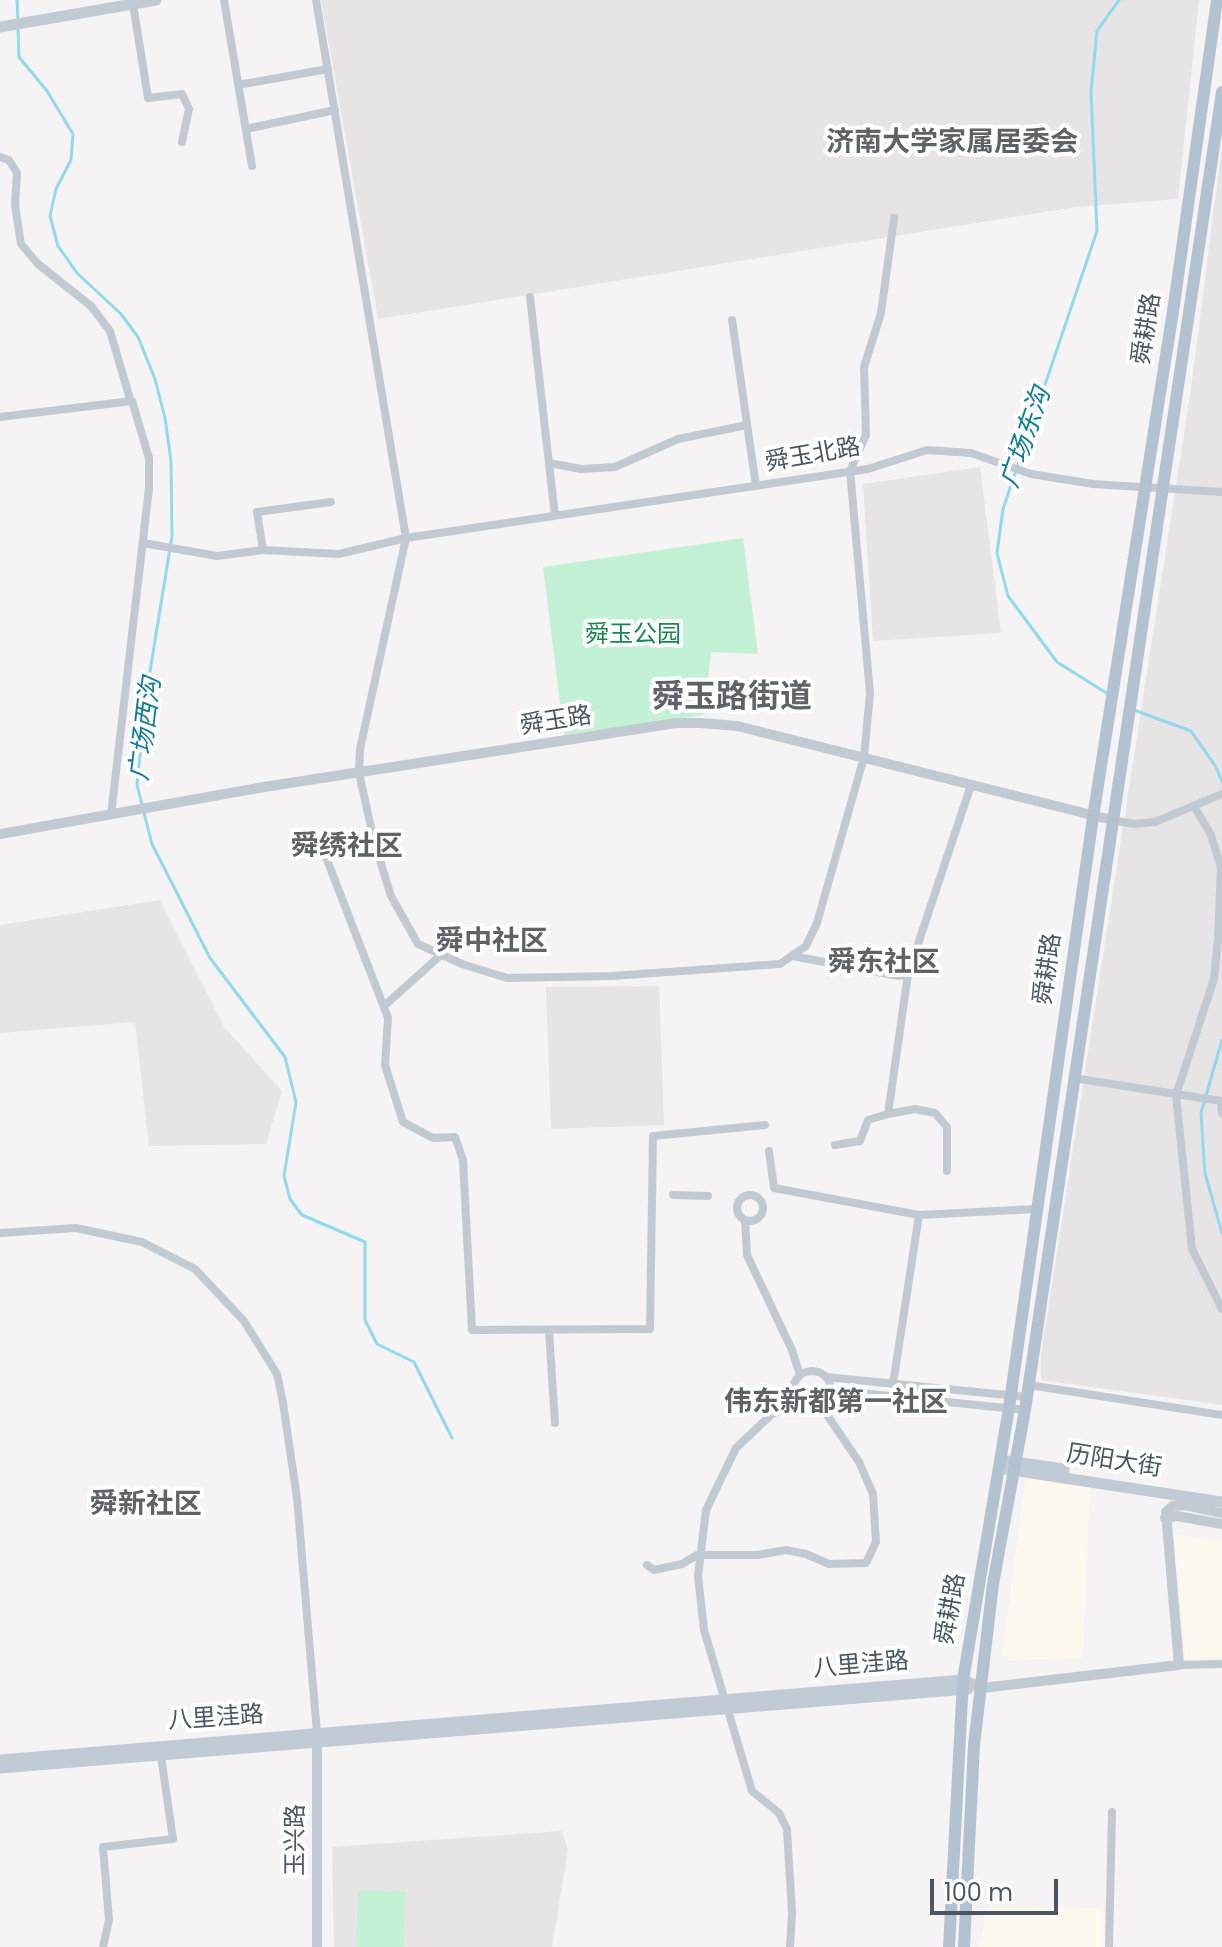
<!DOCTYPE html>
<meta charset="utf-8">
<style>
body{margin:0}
#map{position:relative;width:1222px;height:1947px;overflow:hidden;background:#f5f3f3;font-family:Poppins,sans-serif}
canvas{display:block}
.scale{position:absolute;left:930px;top:1879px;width:128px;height:36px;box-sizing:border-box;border:4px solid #4a5661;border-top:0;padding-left:10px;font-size:24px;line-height:28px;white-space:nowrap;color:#4a5661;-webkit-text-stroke:6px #fff;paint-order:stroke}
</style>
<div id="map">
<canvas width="1222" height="1947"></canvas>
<div class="scale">100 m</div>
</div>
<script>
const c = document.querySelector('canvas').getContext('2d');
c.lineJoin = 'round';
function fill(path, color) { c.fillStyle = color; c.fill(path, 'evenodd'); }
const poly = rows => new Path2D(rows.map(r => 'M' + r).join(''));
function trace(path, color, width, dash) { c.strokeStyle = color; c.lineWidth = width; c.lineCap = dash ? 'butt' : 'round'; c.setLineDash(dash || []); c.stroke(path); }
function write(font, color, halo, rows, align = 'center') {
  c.font = font + ' Poppins,"Noto Sans SC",sans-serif'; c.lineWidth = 8; c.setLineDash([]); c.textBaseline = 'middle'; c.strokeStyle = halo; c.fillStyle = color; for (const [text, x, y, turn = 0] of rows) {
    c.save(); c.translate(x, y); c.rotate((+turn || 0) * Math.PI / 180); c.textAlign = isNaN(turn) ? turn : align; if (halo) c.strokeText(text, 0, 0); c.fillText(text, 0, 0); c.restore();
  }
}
fill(poly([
 [1026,1476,1090,1485,1083,1657,1010,1661,1002,1654],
 [1174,1534,1222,1541,1222,1657,1186,1659],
 [987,1907,1103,1908,1103,1947,979,1947]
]), '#fdf9ef');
fill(poly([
 [321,0,1199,0,1178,199,1076,207,378,319],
 [1222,145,1222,1405,1041,1380,1041,1355,1191,389],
 [980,467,1001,633,873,641,863,484],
 [160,900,224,1027,282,1091,266,1144,149,1146,135,1022,0,1033,0,925],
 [659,986,664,1125,551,1129,546,987],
 [562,1831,568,1850,552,1947,334,1947,332,1847]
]), '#e6e4e5');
fill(poly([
 [743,538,758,654,711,652,704,715,564,735,543,567],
 [358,1890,406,1892,403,1947,356,1947]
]), '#c3f1d5');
trace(poly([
 [17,0,18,21],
 [18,28,19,57,47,91,73,134,71,160,56,189,50,216,58,246,77,273,121,314,138,337,155,379,165,418,171,461,172,536,145,702,137,785,152,844,210,958,285,1057,296,1102,284,1176,290,1199,302,1215,365,1242,365,1320,377,1344,414,1362,452,1438],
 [1108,694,1057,662,1008,596,997,553,1003,509,1097,231,1091,92,1097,31,1119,0],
 [1134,710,1191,731,1216,767,1222,782],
 [1222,1040,1201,1113,1205,1173,1222,1233]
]), '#90daee', 3);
trace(poly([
 [224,0,252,166],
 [316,0,406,538,360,749,359,773,374,841,324,852,388,1018,385,1065,403,1122,433,1138,455,1137,463,1160,472,1330,650,1329,653,1136,765,1125],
 [133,4,148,98,182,94,189,109,182,142],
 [238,85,328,69],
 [246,129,335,110],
 [0,157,9,160,17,173,15,205,21,244,38,264,91,306,110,331,130,399],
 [530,297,555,516],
 [732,320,756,486],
 [0,417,132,401,149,458,149,488,111,815],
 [549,463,581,469,615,467,678,439,747,425],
 [143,543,217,556,263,550,257,512,331,502],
 [263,550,339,554,406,538,868,469,927,450,971,453,1031,474,1093,484,1222,492],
 [1194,806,1211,835,1221,867,1218,940,1214,979,1176,1095,1192,1249,1222,1309],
 [1112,820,1134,824,1155,822,1222,794],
 [374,841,391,896,418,944,462,964,507,978,612,976,780,964,806,946,817,923,864,757,870,693,850,471,866,435,864,367,881,313,894,218],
 [792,956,899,976,908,974,971,785],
 [908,974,888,1114,915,1109,935,1113,947,1127,947,1171],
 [384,1006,441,955],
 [1073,1078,1221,1101,1222,1113],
 [835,1145,860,1141,868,1120,888,1114],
 [769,1151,774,1188,919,1215,1036,1209],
 [673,1195,708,1196],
 '737 1208a13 13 0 1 1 26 0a13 13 0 1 1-26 0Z',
 [745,1220,747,1255,792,1350,800,1375],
 [0,1233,76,1228,142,1242,195,1269,244,1321,277,1374,283,1403,297,1498,317,1733],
 [549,1330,555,1423],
 '793 1390a19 19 0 1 1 38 0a19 19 0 1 1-38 0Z',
 [826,1377,1027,1397],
 [893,1384,919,1215],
 [1029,1385,1222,1415],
 [831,1390,1025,1410],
 [647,1565,654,1570,682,1564,697,1555,758,1555,786,1550,806,1554,829,1564,866,1563,876,1542,873,1494,859,1462,821,1406],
 [1179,1665,1222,1664],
 [103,1947,109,1920,103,1847,173,1839,161,1756],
 [790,1947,792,1913,787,1829,779,1813,752,1791,704,1630,698,1576,706,1510,736,1448,772,1414,798,1402],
 [1109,1947,1112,1812]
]), '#c1cad2', 8);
trace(poly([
 [0,834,264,787,676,723,700,723,737,726,1112,820],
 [1165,1518,1177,1516,1222,1524],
 [982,1688,1179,1665,1166,1512,1173,1506,1185,1505,1222,1513],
 [317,1947,317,1735]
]), '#c1cad2', 10);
trace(poly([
 [0,27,156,0],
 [1000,1460,1064,1469],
 [1005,1469,1222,1502],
 [0,1760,963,1680,982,1688],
 [0,1768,968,1689]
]), '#c1cbd6', 11);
trace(poly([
 [949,1947,963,1680,1009,1408,1093,817,1174,305,1217,0],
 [964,1947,974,1745,993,1584,1025,1410,1222,92]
]), '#b3c2d1', 12);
write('24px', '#4a5661', '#fff', [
 ["舜耕路",1148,329,-81],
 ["舜玉北路",813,456,-10],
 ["舜玉路",556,722,-9],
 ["舜耕路",1049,969,-82],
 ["历阳大街",1114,1462,9],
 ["舜耕路",952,1609,-80],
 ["八里洼路",861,1666,-5],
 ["八里洼路",216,1719,-4],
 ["玉兴路",297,1840,-90]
]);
write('24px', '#17864f', '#fff', [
 ["舜玉公园",633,636]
]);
write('italic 26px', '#0c7c9b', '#fff', [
 ["广场东沟",1027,438,-71],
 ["广场西沟",147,729,-83]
]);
write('bold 28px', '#5f6368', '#fff', [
 ["济南大学家属居委会",952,144],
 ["舜绣社区",347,848],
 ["舜中社区",492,943],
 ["舜东社区",884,964],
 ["伟东新都第一社区",836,1404],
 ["舜新社区",146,1506]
]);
write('bold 32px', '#5f6368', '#fff', [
 ["舜玉路街道",732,699]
]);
</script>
